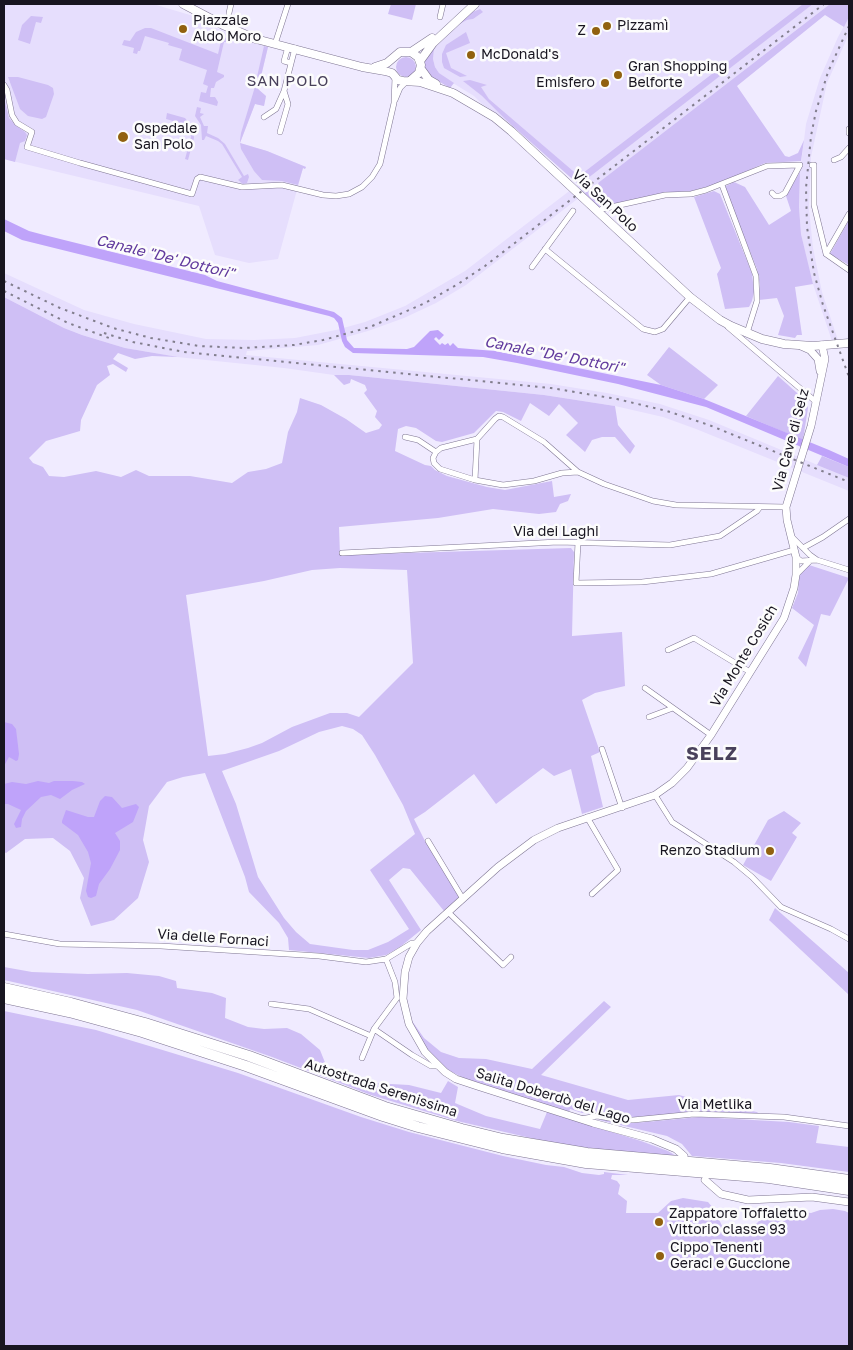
<!DOCTYPE html>
<meta charset="utf-8">
<style>
body{margin:0}
#map{position:relative;width:853px;height:1350px;overflow:hidden;background:#f0ebff;font-family:"Golos Text",sans-serif}
canvas{display:block}
.frame{position:absolute;inset:0;border:5px solid #181520;pointer-events:none}
</style>
<div id="map">
<canvas width="853" height="1350"></canvas>
<div class="frame"></div>
</div>
<script>
const c = document.querySelector('canvas').getContext('2d');
c.lineJoin = 'round';
function fill(path, color) { c.fillStyle = color; c.fill(path, 'evenodd'); }
const poly = rows => new Path2D(rows.map(r => 'M' + r).join(''));
function trace(path, color, width, dash) { c.strokeStyle = color; c.lineWidth = width; c.lineCap = dash ? 'butt' : 'round'; c.setLineDash(dash || []); c.stroke(path); }
function write(font, color, halo, rows, align = 'center') {
  c.font = font + ' "Golos Text",sans-serif'; c.lineWidth = 5; c.setLineDash([]); c.textBaseline = 'middle'; c.strokeStyle = halo; c.fillStyle = color; for (const [text, x, y, turn = 0] of rows) {
    c.save(); c.translate(x, y); c.rotate((+turn || 0) * Math.PI / 180); c.textAlign = isNaN(turn) ? turn : align; if (halo) c.strokeText(text, 0, 0); c.fillText(text, 0, 0); c.restore();
  }
}
fill(poly([
 [4,4,153,4,190,15,235,37,268,47,258,89,266,96,264,106,255,104,240,143,267,151,306,167,305,169,303,168,278,259,249,263,215,255,199,206,4,159],
 [480,4,803,4,579,176,489,99,480,87,485,85,464,81,482,96,507,121,482,104,474,96,448,80,439,73,435,67,433,59,434,49,439,41,456,26,467,20,473,19,479,9,475,10],
 [813,4,830,4,466,285,436,303,404,318,368,331,318,345,247,351,246,355,551,384,607,393,660,404,709,420,849,478,849,491,696,429,663,417,615,406,544,395,349,375,334,375,284,368,177,357,125,348,82,335,64,328,4,297,4,273,84,310,134,324,206,339,254,340,295,338,336,330,365,322,405,306,465,271],
 [849,17,849,34,827,83,811,157,809,209,813,248,822,292,838,340,832,341,810,275,801,234,799,207,800,172,806,124,820,78,838,37]
]), '#e6defd');
fill(poly([
 [391,4,416,4,412,20,388,14],
 [803,4,813,4,579,185,507,121,482,96,463,81,470,80,487,85,481,87,489,99,579,176],
 [830,4,849,4,849,17,844,27,825,15,737,86,785,156,789,157,798,153,804,140,801,161,765,163,720,183,692,191,662,193,599,208,584,194,596,185,597,186,599,185,598,183],
 [480,9,483,12,473,19,467,20,456,26,439,41,434,49,433,59,435,67,439,73,454,83,450,88,428,75,424,67,425,58,427,54,467,14],
 [31,16,43,17,41,23,36,22,30,44,18,40,22,25],
 [145,28,151,28,218,54,222,36,228,39,229,42,224,42,217,72,224,75,224,77,216,82,214,88,211,88,210,97,215,97,218,102,217,106,199,101,201,92,206,93,208,86,203,84,207,70,179,60,182,49,168,45,169,43,145,36,140,51,138,51,137,54,133,53,134,48,122,45,124,40,130,41,136,32],
 [466,32,470,43,446,53,451,68,467,76,460,77,444,68,442,62,442,54,446,45],
 [264,46,268,47,258,89,266,96,264,106,255,104,240,143,267,151,306,167,305,169,303,168,298,185,282,181,262,180,254,171,241,149,240,143,240,140,241,133,254,90],
 '396 67a10 10 0 1 1 20 0a10 10 0 1 1-20 0Z',
 [8,77,18,77,48,85,53,88,54,94,46,117,42,119,28,116,20,109],
 [4,98,9,118,15,125,25,132,27,135,25,141,20,143,15,162,4,159],
 [197,107,201,108,200,113,204,114,200,117,204,126,208,126,207,133,218,138,225,144,244,176,248,174,249,177,247,183,243,184,238,180,242,177,222,144,218,141,206,136,204,140,202,140,201,125,195,116],
 [167,113,185,118,193,128,194,138,188,160,185,159,191,137,190,130,184,124,166,119],
 [800,172,799,207,801,234,813,284,795,287,802,335,797,335,795,338,778,335,784,316,777,298,759,300,760,285,757,269,726,192,726,186,734,182,745,187,769,225,791,211,786,196],
 [714,191,720,194,752,273,754,292,752,301,749,307,725,309,717,274,721,268,694,197],
 [849,220,849,265,830,254],
 [4,297,64,328,82,335,125,348,178,357,152,356,135,359,118,353,113,359,128,368,126,372,113,364,107,366,110,375,97,385,81,420,80,431,46,441,29,458,33,463,43,467,49,476,64,477,96,471,121,477,136,470,149,476,190,476,232,483,248,472,266,469,282,463,288,432,297,412,300,398,321,405,346,419,366,433,379,429,382,425,375,417,377,411,364,393,367,390,365,385,351,379,350,383,344,385,334,375,349,375,544,395,615,406,618,425,635,446,630,454,615,437,602,437,592,440,585,452,566,435,578,423,559,404,549,416,530,403,521,421,503,412,496,411,474,433,442,442,436,441,416,428,406,426,398,429,395,451,425,465,431,466,435,470,447,476,487,487,505,490,552,481,554,497,571,494,568,501,560,504,556,512,539,514,493,509,438,518,339,527,340,555,571,548,574,552,572,636,622,632,625,686,595,693,582,700,600,752,591,756,603,807,582,814,571,769,554,776,543,768,496,804,474,774,425,812,414,819,424,839,459,897,444,911,410,869,403,868,389,880,421,930,400,947,386,955,369,958,289,950,288,938,279,923,249,892,245,877,205,773,183,777,167,782,149,806,143,840,149,862,138,898,114,920,91,926,80,898,84,878,70,851,53,838,25,839,6,853,4,852],
 [340,568,407,570,413,663,359,717,347,713,330,713,292,727,262,743,248,748,225,754,208,756,186,595,264,581,312,570],
 [342,726,353,729,362,735,375,755,403,805,415,834,370,870,409,929,388,942,368,950,353,950,310,944,296,932,284,918,258,877,236,804,222,771,279,751,319,732],
 [669,347,718,385,704,399,661,385,647,375],
 [778,376,805,400,808,408,803,440,746,416],
 [822,456,849,467,849,478,817,465],
 [809,565,849,578,830,616,821,614,806,667,798,658,814,625,792,608,798,593,799,576],
 [784,811,801,823,792,833,797,837,771,881,743,865,768,820],
 [775,908,849,973,849,995,769,920],
 [4,967,32,972,88,974,127,973,159,976,176,981,177,988,212,993,226,998,225,1018,248,1027,264,1029,287,1028,301,1034,320,1050,326,1065,373,1083,409,1085,441,1093,448,1081,458,1087,455,1103,486,1116,540,1129,547,1112,641,1141,668,1151,678,1157,574,1148,457,1121,371,1095,272,1057,137,1010,4,980],
 [604,1001,611,1007,541,1075,628,1100,679,1095,716,1105,757,1112,759,1114,700,1112,624,1118,600,1113,582,1113,570,1109,569,1112,470,1081,448,1070,427,1050,410,1018,424,1038,441,1052,459,1058,486,1059,532,1069],
 [4,1011,96,1030,156,1048,238,1073,361,1117,409,1132,503,1156,546,1165,564,1167,582,1173,599,1175,604,1174,604,1172,628,1175,612,1175,611,1179,617,1181,620,1185,618,1194,627,1201,626,1213,658,1213,671,1201,683,1198,708,1202,714,1209,725,1232,741,1235,756,1229,756,1224,759,1221,768,1218,782,1222,802,1212,811,1213,820,1210,833,1209,845,1211,849,1213,849,1346,4,1346],
 [699,1117,789,1122,819,1126,816,1143,849,1147,849,1172,781,1163,692,1156,682,1144,667,1136,599,1120,602,1119,617,1122,635,1123]
]), '#cfbff5');
fill(poly([
 [4,219,29,231,44,235,205,275,217,281,334,312,342,318,347,340,354,348,407,349,414,347,430,331,438,330,444,335,439,340,436,337,434,339,440,345,442,343,445,345,448,343,450,346,453,343,458,348,495,351,661,385,704,399,829,450,849,459,849,467,706,407,618,384,517,363,483,357,353,353,345,347,342,341,338,323,334,318,329,316,22,240,4,231],
 [4,722,12,724,16,729,19,754,18,760,16,761,9,757,4,766],
 [38,781,49,783,54,781,73,781,82,782,85,784,72,790,60,799,51,795,41,797,26,811,22,819,21,827,16,828,14,824,21,810,8,804,4,804,4,784,12,782,26,784],
 [105,796,112,797,122,808,136,804,139,807,133,822,115,833,120,841,120,850,110,869,99,884,96,896,91,898,88,897,86,891,91,863,88,852,78,835,62,823,62,821,66,810,88,817,94,817,100,801]
]), '#bfa3fa');
const minor = poly([
 [229,13,231,4],
 [440,17,443,4],
 [275,44,288,4],
 [288,47,284,61,291,63],
 [4,85,7,90,12,115,17,123,32,132,27,147,80,163,192,194,197,179,200,177,242,187,282,185,323,195,336,196,349,194,362,187,372,177,380,164,394,103,395,77],
 [395,100,400,88,407,81],
 [264,117,276,109,284,91],
 [849,129,849,133],
 [280,132,288,104,284,91,295,48],
 [834,160,841,157,849,148],
 [812,165,814,165,814,205,826,254],
 [722,185,756,276,757,301,747,333],
 [602,209,665,195,691,194,706,190,767,166,800,165,785,193,780,196,775,196,772,193],
 [849,214,826,254,849,270],
 [545,249,643,329,655,332,663,329,690,297],
 [532,267,573,211],
 [728,327,815,401],
 [405,437,418,440,436,452],
 [578,472,562,473,534,481,503,485,475,480,440,469,434,463,433,458,436,452,441,448,477,439,495,419,499,416,503,417,544,442,578,472,604,484,653,501,676,505,786,507],
 [475,480,477,439],
 [791,536,810,555,817,560,849,570],
 [578,542,576,583,642,582,711,574,794,550],
 [803,548,823,537,849,519],
 [342,553,558,542,670,545,720,536,757,511,760,507],
 [796,557,801,561,817,560],
 [796,575,810,561],
 [668,650,694,638,750,672],
 [645,688,711,735],
 [649,717,673,708],
 [602,749,622,808],
 [655,795,672,822,734,862,752,877,781,907,831,929,849,939],
 [587,817,618,870,592,894],
 [428,841,463,899],
 [448,912,503,965,511,957],
 [4,934,60,944,161,946,319,956,366,962,386,959,412,943,417,943],
 [271,1004,309,1009,371,1036],
 [374,1029,412,1055,431,1066,438,1066],
 [362,1058,374,1029,397,998,395,982,386,959],
 [581,1119,597,1116,622,1120,633,1120,694,1114,784,1117,849,1126]
]);
const tertiary = poly([
 [801,346,810,350,818,359,820,371],
 [684,1156,676,1149,652,1139,593,1123,477,1086,456,1079,445,1072,425,1052,409,1024,403,999,405,972,409,957,417,943,427,931,498,867,534,840,558,828,655,795,672,783,687,768,711,735,784,618,794,588,796,575,796,557,787,520,786,507,811,426,825,359,822,345],
 [705,1180,721,1194,748,1200,812,1197,849,1202]
]);
const secondary = poly([
 [183,4,223,25,256,39,362,67,385,71,392,73,398,80,403,81,420,82,453,93,494,117,511,131,690,297,720,320,731,326,762,339,784,344,813,346,849,343],
 [411,52,432,38],
 [420,61,433,43,475,4],
 [375,67,387,63,400,52,411,52,418,57,421,65,419,73,411,80],
 [421,69,429,80,436,84]
]);
const motorway = poly([
 [4,988,71,1003,145,1023,249,1056,385,1107,462,1129,503,1139,587,1153,770,1169,849,1180],
 [4,998,69,1012,142,1032,246,1066,383,1116,418,1127,502,1148,586,1163,769,1178,849,1190]
]);
trace(minor, '#7f7693', 6);
trace(tertiary, '#7f7693', 8);
trace(secondary, '#7f7693', 9);
trace(motorway, '#7f7693', 11);
trace(minor, '#fff', 5);
trace(tertiary, '#fff', 7);
trace(secondary, '#fff', 8);
trace(motorway, '#fff', 10);
trace(poly([
 [849,26,828,72,816,111,811,136,806,188,807,227,814,273,823,305,849,377],
 [4,281,60,308,113,328,151,338,199,346,244,348,294,345,323,340,370,327,425,303,458,284,485,266,824,4],
 [4,291,68,323,109,338],
 [104,333,133,342,184,352,551,388,617,399,667,411,709,425,849,482]
]), '#827e8d', 2, [2.5, 5]);
for (const [x, y, r, color] of [
 [607,26,5,"#91610f"],
 [183,29,5,"#91610f"],
 [596,31,5,"#91610f"],
 [471,55,5,"#91610f"],
 [618,75,5,"#91610f"],
 [605,83,5,"#91610f"],
 [123,137,6,"#91610f"],
 [770,851,5,"#91610f"],
 [659,1222,5,"#91610f"],
 [660,1256,5,"#91610f"]
]) { const dot = new Path2D(); dot.arc(x, y, r, 0, 2 * Math.PI); c.fillStyle = color; c.fill(dot); trace(dot, '#fcfcfc', 2); }
write('14px', '#181520', '#fcfcfc', [
 ["Piazzale",193,21],
 ["Aldo Moro",193,37],
 ["Pizzamì",617,26],
 ["Z",586,31,"right"],
 ["McDonald's",481,55],
 ["Gran Shopping",628,67],
 ["Belforte",628,83],
 ["Emisfero",595,83,"right"],
 ["Ospedale",134,129],
 ["San Polo",134,145],
 ["Renzo Stadium",760,851,"right"],
 ["Zappatore Toffaletto",669,1214],
 ["Vittorio classe 93",669,1230],
 ["Cippo Tenenti",670,1248],
 ["Geraci e Guccione",670,1264]
], 'left');
write('14px', '#181520', '#fcfcfc', [
 ["Via San Polo",605,201,43],
 ["Via Cave di Selz",791,440,-75],
 ["Via dei Laghi",556,532],
 ["Via Monte Cosich",744,656,-59],
 ["Via delle Fornaci",213,938,4],
 ["Autostrada Serenissima",381,1088,18],
 ["Salita Doberdò del Lago",553,1096,17],
 ["Via Metlika",715,1105]
]);
c.letterSpacing = '1px';
write('15px', '#49415b', '#fcfcfc', [
 ["SAN POLO",288,81]
]);
c.letterSpacing = '0px';
write('italic 15px', '#613a9d', '#fcfcfc', [
 ["Canale \"De' Dottori\"",165,257,14],
 ["Canale \"De' Dottori\"",554,355,11]
]);
c.letterSpacing = '1px';
write('bold 19px', '#49415b', '#fcfcfc', [
 ["SELZ",712,754]
]);
c.letterSpacing = '0px';
</script>
